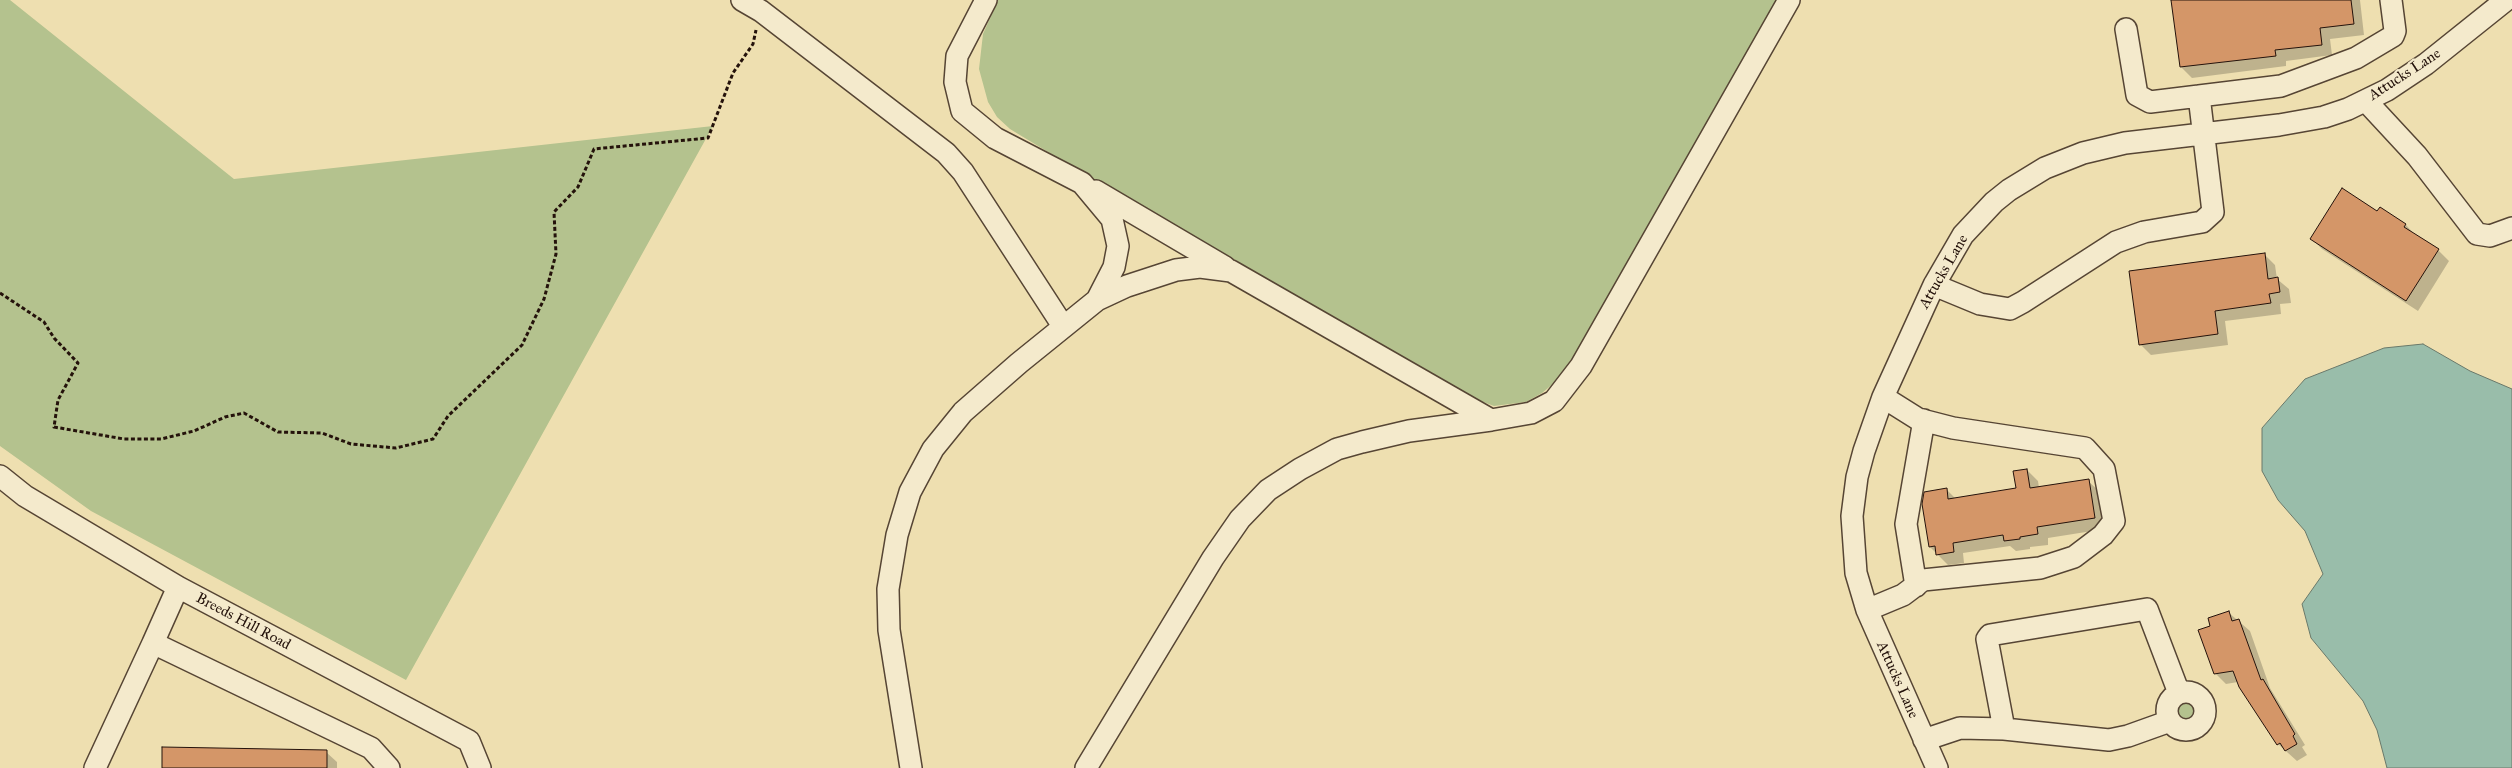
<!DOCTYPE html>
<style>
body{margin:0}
canvas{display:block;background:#eedfb0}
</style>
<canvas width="2512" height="768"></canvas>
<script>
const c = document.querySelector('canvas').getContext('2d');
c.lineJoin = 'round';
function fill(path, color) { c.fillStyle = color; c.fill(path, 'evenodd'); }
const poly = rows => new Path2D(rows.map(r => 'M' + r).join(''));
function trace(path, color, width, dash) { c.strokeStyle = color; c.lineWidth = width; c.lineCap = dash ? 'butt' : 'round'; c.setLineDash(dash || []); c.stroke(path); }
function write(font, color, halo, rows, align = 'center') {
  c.font = font + ' "IM FELL Great Primer",serif'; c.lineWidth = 4.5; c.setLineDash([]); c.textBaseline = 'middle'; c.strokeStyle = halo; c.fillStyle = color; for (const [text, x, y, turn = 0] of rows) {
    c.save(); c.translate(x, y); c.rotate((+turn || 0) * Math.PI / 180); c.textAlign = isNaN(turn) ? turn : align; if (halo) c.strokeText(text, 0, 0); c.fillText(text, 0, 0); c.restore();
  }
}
fill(poly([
 [0,0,10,0,234,179,713,126,406,680,91,511,0,446],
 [998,0,1780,0,1577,356,1560,378,1542,393,1526,402,1494,406,1478,400,1223,258,1010,129,997,117,988,102,979,69,983,34],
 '2175 711a11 11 0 1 1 22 0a11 11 0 1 1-22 0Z'
]), '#b4c28e');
const water = poly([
 [2423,344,2470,371,2512,389,2512,768,2387,768,2377,730,2363,701,2311,638,2302,604,2323,574,2305,531,2278,500,2262,471,2262,428,2305,379,2384,348,2423,344]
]);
fill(water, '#99bdaa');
trace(water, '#6a796a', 1);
fill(poly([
 [2173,0,2360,0,2364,35,2330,39,2332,55,2286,61,2286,66,2192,78,2181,67],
 [2380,209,2406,225,2416,236,2438,250,2449,261,2418,311,2322,249,2312,239,2378,212],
 [2264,254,2275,265,2277,279,2289,289,2291,303,2280,304,2281,314,2225,321,2228,345,2151,355,2140,344],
 [2027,470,2038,481,2039,488,2088,481,2099,491,2105,529,2048,538,2048,545,2030,547,2030,549,2016,551,2010,546,1963,553,1964,563,1948,565,1930,547,1946,489,1956,499,2017,489],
 [2228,612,2250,631,2270,688,2305,745,2302,747,2307,755,2297,761,2278,744,2238,682,2226,684,2215,673,2212,626],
 [326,752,337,762,337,768,163,768]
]), '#0003');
const building = poly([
 [2171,0,2351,0,2354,24,2320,28,2322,45,2275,50,2276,56,2180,67,2171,0],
 [2342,188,2377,211,2380,207,2406,224,2404,227,2439,249,2406,301,2310,239,2342,188],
 [2265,253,2268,279,2278,277,2280,292,2269,294,2271,303,2215,311,2218,334,2139,345,2129,271,2265,253],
 [2027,469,2030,488,2089,479,2095,518,2037,527,2038,534,2020,537,2020,539,2004,541,2003,535,1953,543,1954,552,1936,555,1935,546,1929,547,1922,504,1924,492,1947,488,1948,499,2016,488,2013,471,2027,469],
 [2229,611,2232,621,2239,619,2261,680,2263,679,2295,734,2293,736,2297,744,2285,751,2280,743,2277,745,2239,687,2233,671,2214,674,2198,630,2210,626,2208,618,2229,611],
 [162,747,327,750,327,768,162,768,162,747]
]);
fill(building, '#d49668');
trace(building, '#24120b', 1);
const minor = poly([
 [742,0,761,11,946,153,963,172,1063,326],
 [986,0,957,56,955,82,962,111,995,138,1082,183,1112,219,1118,246,1114,267,1097,300,1127,286,1176,270,1200,267,1231,271,1491,420,1531,413,1554,401,1581,366,1789,0],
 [2126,29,2137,95,2150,102,2281,86,2356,58,2393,36,2395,31,2391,0],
 [2366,101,2417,156,2477,234,2490,236,2512,228],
 [1096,191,1225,267],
 [1934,285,1980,304,2010,309,2023,302,2116,242,2144,232,2202,222,2213,212,2199,96],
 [0,476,25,496,178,587,469,741,480,768],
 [1916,586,1906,524,1924,420],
 [178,587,153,643,371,748,389,768],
 [1867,610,1903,595,1923,580,2040,568,2074,557,2103,535,2114,521,2104,469,2085,448,1953,428,1918,419,1883,397],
 '2167 711a19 19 0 1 1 38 0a19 19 0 1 1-38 0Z',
 [2170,721,2128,736,2109,740,2004,729,1987,639,1990,635,2147,609,2179,693],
 [1924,740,1960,728,2004,729],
 [95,768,153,643],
 [911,768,889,630,888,589,897,535,910,492,933,449,963,412,1019,363,1097,300],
 [1086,768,1213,558,1240,519,1268,490,1300,469,1337,449,1362,442,1409,431,1491,420],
 [1937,768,1867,610,1856,573,1852,516,1857,477,1864,451,1883,397,1934,285,1963,235,1994,202,2009,190,2045,168,2083,153,2125,143,2279,125,2324,117,2348,109,2387,90,2426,64,2506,0]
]);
trace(minor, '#564534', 24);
trace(poly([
 [0,293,44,322,54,338,78,363,58,400,54,427,124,439,161,439,194,431,225,417,244,413,278,432,322,433,351,444,396,448,433,439,448,416,522,345,544,299,556,254,554,212,578,187,594,149,708,138,733,73,753,44,756,30]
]), '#24120b', 3, [4, 2.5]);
trace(minor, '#f4eacc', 21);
write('15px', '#24120b', '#f4eacc', [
 ["Attucks Lane",2405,75,-33],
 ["Attucks Lane",1944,272,-60],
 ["Breeds Hill Road",243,622,28],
 ["Attucks Lane",1897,680,66]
]);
</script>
